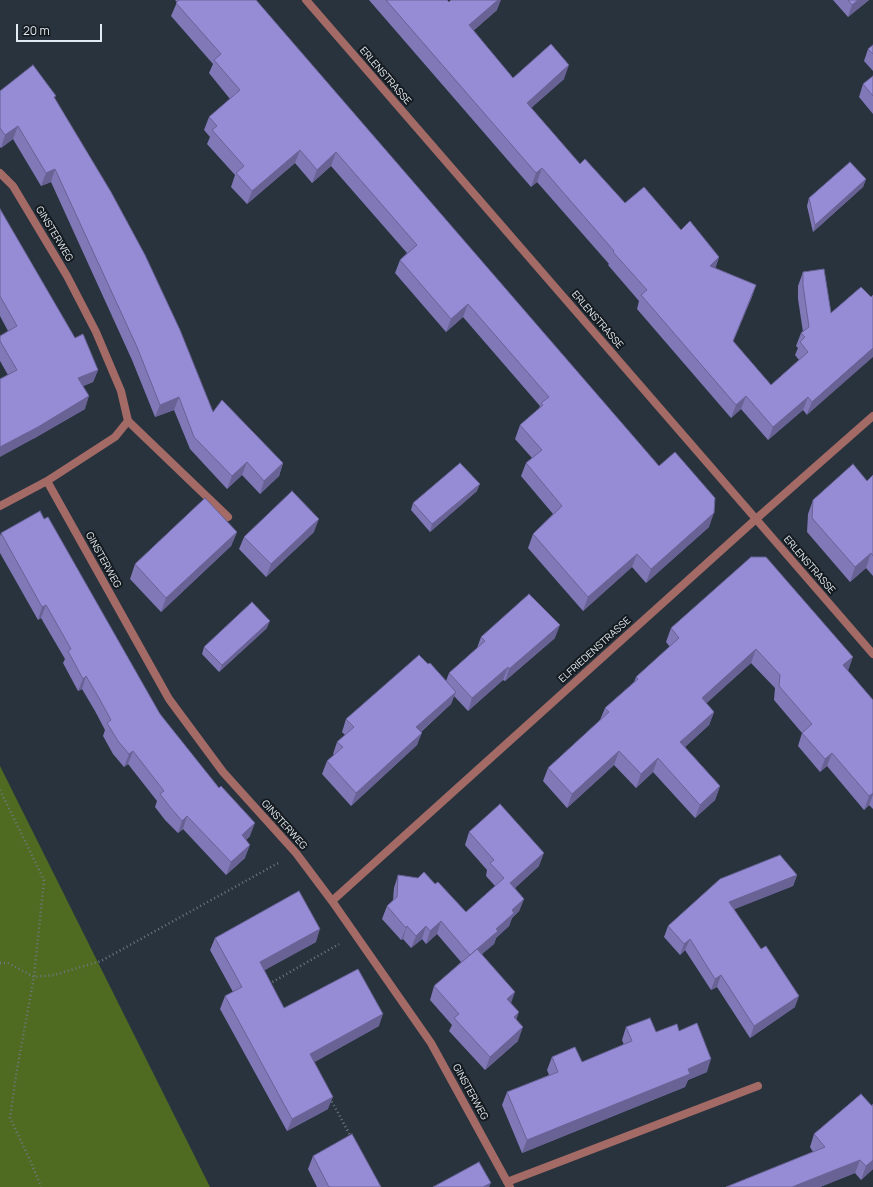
<!DOCTYPE html>
<style>
body{margin:0}
#map{position:relative;width:873px;height:1187px;overflow:hidden;background:#28333e;font-family:Manrope,sans-serif}
canvas{display:block}
.scale{position:absolute;left:16px;top:24px;width:86px;height:18px;box-sizing:border-box;border:2px solid #e3ebf2;border-top:0;padding-left:5px;font-size:12px;line-height:14px;white-space:nowrap;color:#e3ebf2;-webkit-text-stroke:3px #151a1f;paint-order:stroke}
</style>
<div id="map">
<canvas width="873" height="1187"></canvas>
<div class="scale">20 m</div>
</div>
<script>
const c = document.querySelector('canvas').getContext('2d');
c.lineJoin = 'round';
function fill(path, color) { c.fillStyle = color; c.fill(path, 'evenodd'); }
const poly = rows => new Path2D(rows.map(r => 'M' + r).join(''));
function trace(path, color, width, dash) { c.strokeStyle = color; c.lineWidth = width; c.lineCap = dash ? 'butt' : 'round'; c.setLineDash(dash || []); c.stroke(path); }
function write(font, color, halo, rows, align = 'center') {
  c.font = font + ' Manrope,sans-serif'; c.lineWidth = 4; c.setLineDash([]); c.textBaseline = 'middle'; c.strokeStyle = halo; c.fillStyle = color; for (const [text, x, y, turn = 0] of rows) {
    c.save(); c.translate(x, y); c.rotate((+turn || 0) * Math.PI / 180); c.textAlign = isNaN(turn) ? turn : align; if (halo) c.strokeText(text, 0, 0); c.fillText(text, 0, 0); c.restore();
  }
}
fill(poly([
 [0,766,210,1187,0,1187]
]), '#4f6b22');
trace(poly([
 [0,790,44,880,34,977,16,1075,10,1118,30,1160,41,1187],
 [0,963,8,963,34,977,54,975,101,961,280,862],
 [269,984,339,944],
 [330,1098,351,1137]
]), '#6f7982', 2.5, [1, 3]);
trace(poly([
 [306,0,873,654],
 [0,173,13,186,67,276,96,332,121,391,128,421,115,437,47,481],
 [128,421,228,517],
 [0,506,47,481,169,699,223,772,296,853,332,901,431,1043,510,1187],
 [332,901,756,519,873,416],
 [507,1182,758,1086]
]), '#a46a66', 8);
fill(poly([
 [175,0,256,0,709,527,646,583,632,567,583,611,528,548,533,534,553,514,521,476,526,463,532,458,515,439,520,425,539,409,540,406,463,317,446,332,395,273,400,260,407,253,331,166,312,183,295,163,247,204,231,187,235,175,207,144,210,137,204,130,209,117,230,99,209,73,213,64,171,16,177,2],
 [369,0,447,0,449,2,497,10,473,31,513,78,564,79,531,108,580,164,625,203,681,230,719,257,715,268,756,285,751,299,733,341,771,385,799,360,795,355,798,348,796,346,801,333,803,332,798,299,798,286,803,272,831,313,861,287,807,415,803,410,768,440,741,409,731,418,637,309,639,301,608,265,609,264,537,182,531,187],
 [833,0,869,0,848,17],
 [873,45,873,71,864,61,868,49],
 [873,76,873,114,859,97,863,84],
 [0,91,55,99,213,412,283,463,279,476,260,494,242,475,227,489,190,449,174,410,155,417,132,360,51,182,41,186,13,139,1,148,0,147],
 [866,179,863,187,813,232,807,206,809,198],
 [0,209,75,338,98,370,93,382,83,386,85,409,33,439,8,375,0,361,0,336,8,331,0,316],
 [873,475,873,576,866,568,850,582,807,532,808,514,813,500,867,481],
 [477,491,430,532,411,510,413,503],
 [237,532,231,546,161,612,130,579,135,564],
 [314,532,266,577,239,549,244,537],
 [1,533,160,714,250,836,246,840,245,858,226,875,183,829,178,833,165,820,155,807,157,801,128,764,124,767,113,754,103,736,105,730,95,711,82,689,78,691,63,663,65,659,41,618,38,620,0,553,0,536],
 [267,628,219,672,202,654,204,647],
 [671,628,848,671,873,700,873,809,869,805,864,810,827,766,820,772,798,746,802,733,774,700,775,688,751,663,706,703,714,712,709,725,685,747,720,786,715,800,695,818,653,772,636,788,614,765,567,808,543,781,548,768,600,720,605,708,634,682,636,677,670,647,666,642],
 [481,637,555,638,505,681,503,680,468,711,454,696,451,704,421,732,417,745,351,806,322,774,327,761,334,755,333,754,337,742,345,735,342,732,346,719,428,664,446,681,449,673,477,648],
 [469,832,539,866,515,888,524,899,519,911,512,918,509,926,496,938,494,944,482,954,511,1003,516,1020,518,1041,485,1070,449,1031,452,1025,430,1000,434,986,461,962,437,934,426,944,422,939,411,948,403,939,401,940,382,919,387,906,393,900,394,888,398,875,466,912,495,886,486,876,487,870,465,845],
 [797,875,793,886,734,909,795,1007,750,1038,717,987,711,990,685,950,680,955,664,937,668,926],
 [215,938,316,942,264,970,284,1008,379,1026,314,1062,328,1109,287,1131,220,1009,225,996,233,992,210,950],
 [626,1027,656,1032,679,1031,707,1072,688,1080,685,1087,522,1153,502,1105,507,1092,549,1075,547,1070,552,1057,582,1062,624,1045,622,1040],
 [861,1094,873,1169,861,1180,855,1173,820,1187,726,1187,813,1152,810,1147,814,1134],
 [313,1156,381,1187,317,1187,308,1169]
]), '#8078b7');
fill(poly([
 [498,0,501,0,497,10,464,39,469,25],
 [858,0,869,0,848,17,852,5],
 [569,65,564,79,522,116,527,103],
 [18,126,13,139,1,148,5,135],
 [300,150,295,163,247,204,252,191],
 [336,152,331,166,312,183,317,170],
 [542,168,537,182,531,187,536,173],
 [55,169,51,182,41,186,46,173],
 [866,179,863,187,813,232,815,225],
 [719,257,715,270,710,266],
 [756,285,751,299,728,354,733,341],
 [468,304,463,317,446,332,451,319],
 [873,348,873,357,807,415,812,402],
 [98,370,93,382,74,390,78,378],
 [89,396,85,409,33,439,0,457,0,447],
 [746,396,741,409,731,418,736,405],
 [179,397,174,410,155,417,160,405],
 [808,397,803,410,768,440,773,427],
 [247,462,242,475,227,489,232,476],
 [283,463,279,476,260,494,264,481],
 [480,484,477,491,430,532,432,524],
 [714,513,709,527,646,583,651,569],
 [319,519,314,532,266,577,271,564],
 [237,532,231,546,161,612,166,598],
 [871,553,866,568,850,582,855,567],
 [637,554,632,567,583,611,588,597],
 [46,605,41,618,38,620,42,607],
 [270,621,267,628,219,672,222,665],
 [560,625,555,638,505,681,509,669],
 [756,649,751,663,697,712,702,698],
 [853,657,848,671,843,665],
 [508,667,503,680,468,711,472,698],
 [86,676,82,689,78,691,83,679],
 [456,692,451,704,412,739,416,727],
 [714,712,709,725,675,756,680,742],
 [422,733,417,745,351,806,356,793],
 [133,751,128,764,124,767,129,754],
 [619,751,614,765,567,808,572,794],
 [832,753,827,766,820,772,825,759],
 [658,758,653,772,636,788,641,774],
 [720,786,715,800,695,818,700,805],
 [873,793,873,795,869,805,864,810,869,796],
 [187,816,183,829,178,833,182,821],
 [255,823,250,836,237,848,242,835],
 [250,845,245,858,226,875,231,862],
 [544,853,539,866,506,896,510,883],
 [797,875,793,886,725,913,729,902],
 [524,899,519,911,512,918,509,926,496,938,494,944,466,967,470,955,512,910],
 [441,921,437,934,426,944,430,931],
 [407,926,403,939,401,940,406,928],
 [426,926,422,939,411,948,416,936],
 [320,929,316,942,256,975,260,962],
 [690,939,685,950,680,955,684,944],
 [721,975,717,987,711,990,715,979],
 [515,992,510,1006,507,999],
 [799,996,795,1007,750,1038,754,1026],
 [519,1012,514,1026,514,1017],
 [383,1014,379,1026,306,1067,310,1054],
 [523,1027,518,1041,485,1070,490,1057],
 [711,1059,707,1072,688,1080,685,1087,522,1153,527,1140,688,1069],
 [333,1097,328,1109,287,1131,292,1119],
 [860,1160,855,1173,820,1187,792,1187],
 [873,1160,873,1169,861,1180,866,1166],
 [491,1183,489,1187,483,1187]
]), '#686295');
const building = poly([
 [179,0,256,0,659,466,675,452,715,498,714,513,651,569,637,554,588,597,533,534,562,506,526,463,542,450,520,425,543,405,541,403,549,397,468,304,451,319,400,260,417,245,336,152,317,170,300,150,252,191,236,173,244,166,212,130,217,126,209,117,240,90,214,60,221,54,176,3,179,0],
 [386,0,447,0,449,2,451,0,498,0,469,25,513,78,551,44,569,65,527,103,580,164,585,159,625,203,644,187,681,230,690,221,719,257,710,266,756,285,733,341,771,385,808,352,800,342,805,337,801,333,809,327,803,285,803,272,824,269,831,313,861,287,871,297,873,295,873,348,812,402,808,397,773,427,746,396,736,405,641,295,647,290,613,252,614,251,542,168,536,173,386,0],
 [848,0,858,0,852,5,848,0],
 [873,45,873,54,868,49,873,45],
 [33,65,56,96,54,97,111,192,145,255,180,330,213,412,222,400,283,463,264,481,247,462,232,476,194,437,179,397,160,405,137,347,55,169,46,173,18,126,5,135,0,128,0,91,33,65],
 [873,76,873,96,863,84,873,76],
 [850,162,866,179,815,225,809,198,850,162],
 [0,209,75,338,83,334,98,370,78,378,89,396,38,427,0,447,0,379,17,370,0,341,0,336,17,326,0,296,0,209],
 [460,463,480,484,432,524,413,503,460,463],
 [853,464,867,481,873,475,873,556,871,553,855,567,812,518,813,500,853,464],
 [292,491,319,519,271,564,244,537,292,491],
 [205,498,237,532,166,598,135,564,205,498],
 [40,511,44,519,48,517,160,714,219,788,221,786,255,823,242,835,250,845,231,862,187,816,182,821,170,807,160,794,164,791,133,751,129,754,118,741,107,723,111,720,99,698,86,676,83,679,68,651,71,649,46,605,42,607,1,533,40,511],
 [751,557,766,557,853,657,843,665,873,700,873,793,869,796,832,753,825,759,802,733,812,724,779,686,780,675,756,649,702,698,714,712,680,742,720,786,700,805,658,758,641,774,619,751,572,794,548,768,609,712,605,708,638,679,636,677,679,638,671,628,751,557],
 [529,594,560,625,509,669,508,667,472,698,449,673,485,641,481,637,529,594],
 [252,602,270,621,222,665,204,647,252,602],
 [419,655,428,664,430,663,456,692,416,727,422,733,356,793,327,761,343,747,337,742,354,727,346,719,419,655],
 [500,804,544,853,510,883,524,899,512,910,514,913,496,929,498,931,470,955,441,921,430,931,426,926,416,936,407,926,406,928,387,906,397,897,398,875,418,878,424,872,435,884,438,882,466,912,504,878,490,863,494,860,469,832,500,804],
 [780,855,797,875,729,902,761,949,766,946,799,996,754,1026,721,975,715,979,690,939,684,944,668,926,720,879,780,855],
 [299,891,320,929,260,962,284,1008,358,969,383,1014,310,1054,333,1097,292,1119,225,996,242,987,215,938,299,891],
 [477,949,515,992,507,999,519,1012,514,1017,523,1027,490,1057,454,1018,459,1014,434,986,477,949],
 [650,1018,656,1032,677,1024,679,1031,697,1023,711,1059,688,1069,690,1074,527,1140,507,1092,558,1072,552,1057,575,1047,582,1062,632,1041,626,1027,650,1018],
 [861,1094,872,1106,873,1104,873,1160,866,1166,860,1160,792,1187,726,1187,825,1147,814,1134,861,1094],
 [352,1134,381,1187,329,1187,313,1156,352,1134],
 [479,1162,491,1183,483,1187,433,1187,479,1162]
]);
fill(building, '#958cd5');
trace(building, '#686295', 1);
write('10px', '#e3ebf2', '#151a1f', [
 ["ERLENSTRASSE",385,76,49],
 ["GINSTERWEG",54,234,59],
 ["ERLENSTRASSE",597,320,49],
 ["GINSTERWEG",103,560,61],
 ["ERLENSTRASSE",809,565,49],
 ["ELFRIEDENSTRASSE",595,650,-42],
 ["GINSTERWEG",284,825,48],
 ["GINSTERWEG",470,1092,61]
]);
</script>
